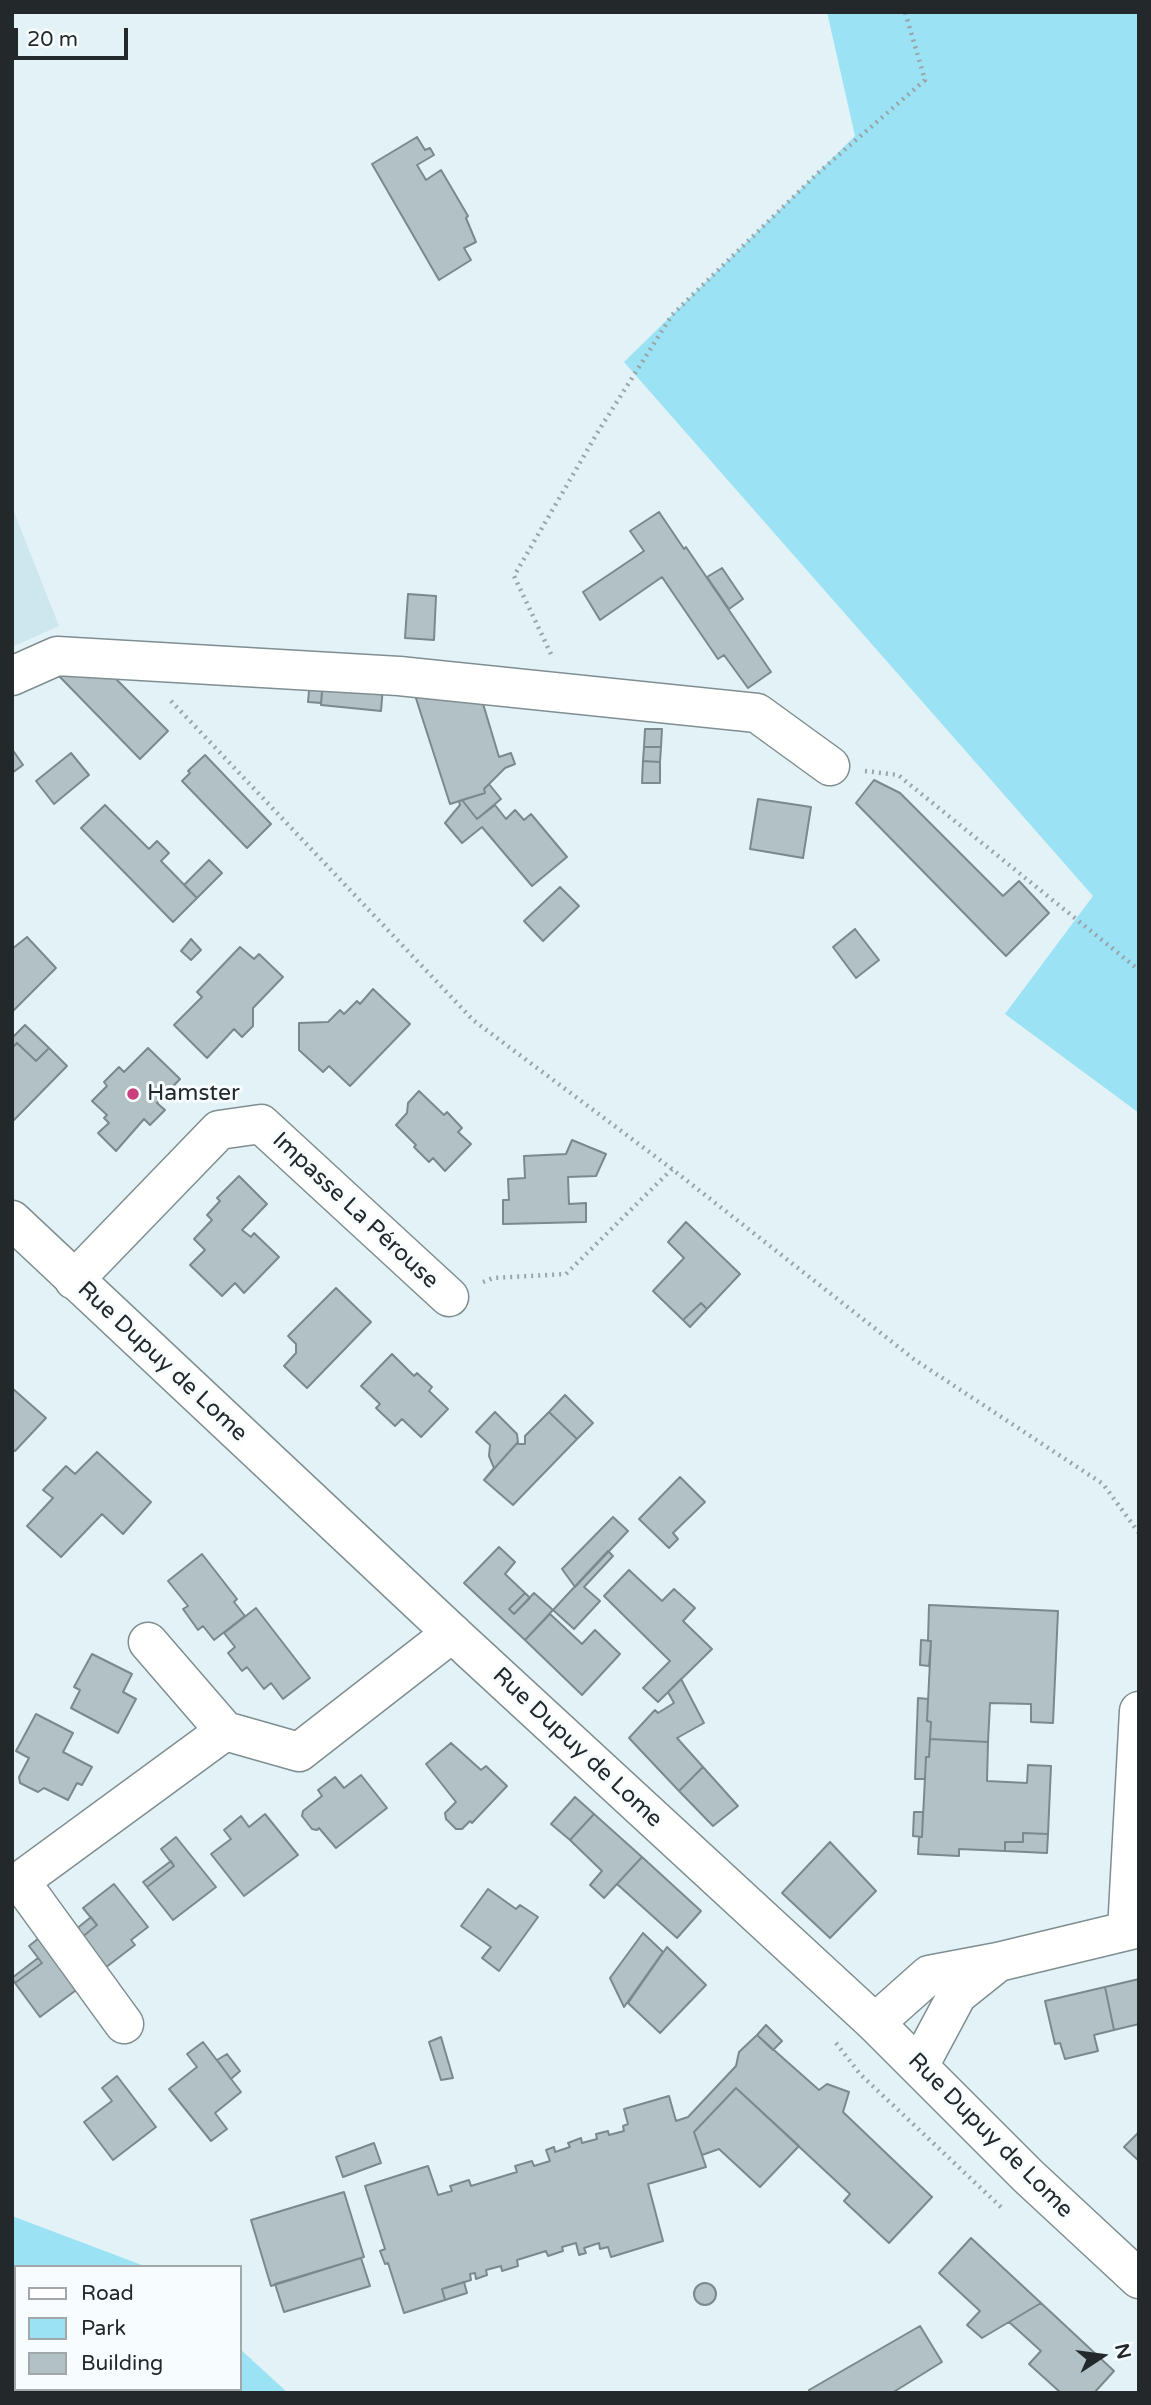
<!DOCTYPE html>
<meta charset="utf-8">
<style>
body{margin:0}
#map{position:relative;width:1151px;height:2405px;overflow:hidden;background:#e2f2f6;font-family:"Varela Round",sans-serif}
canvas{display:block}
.frame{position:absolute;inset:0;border:14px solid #23292a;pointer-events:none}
.legend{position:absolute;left:14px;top:2265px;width:228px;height:126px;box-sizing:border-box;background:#f7fdff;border:2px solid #a2a8aa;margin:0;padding:9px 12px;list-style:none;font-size:21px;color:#23292a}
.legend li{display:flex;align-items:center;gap:14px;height:35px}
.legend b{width:35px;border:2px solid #a2a8aa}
.north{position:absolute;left:1067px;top:2321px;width:70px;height:70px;-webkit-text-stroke:5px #f7fdff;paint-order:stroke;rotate:77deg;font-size:19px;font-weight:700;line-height:28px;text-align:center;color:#23292a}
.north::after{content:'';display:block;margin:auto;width:24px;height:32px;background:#23292a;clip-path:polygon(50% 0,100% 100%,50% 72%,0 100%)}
.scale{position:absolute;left:14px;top:28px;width:114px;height:32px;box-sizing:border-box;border:4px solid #23292a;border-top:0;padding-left:9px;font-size:21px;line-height:24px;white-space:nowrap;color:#23292a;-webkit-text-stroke:5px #f7fdff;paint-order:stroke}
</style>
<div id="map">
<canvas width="1151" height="2405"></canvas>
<div class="frame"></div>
<ul class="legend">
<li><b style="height:9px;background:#fff"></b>Road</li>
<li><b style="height:19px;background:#9ae2f4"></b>Park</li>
<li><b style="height:19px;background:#b2c1c5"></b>Building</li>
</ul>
<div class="north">N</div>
<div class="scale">20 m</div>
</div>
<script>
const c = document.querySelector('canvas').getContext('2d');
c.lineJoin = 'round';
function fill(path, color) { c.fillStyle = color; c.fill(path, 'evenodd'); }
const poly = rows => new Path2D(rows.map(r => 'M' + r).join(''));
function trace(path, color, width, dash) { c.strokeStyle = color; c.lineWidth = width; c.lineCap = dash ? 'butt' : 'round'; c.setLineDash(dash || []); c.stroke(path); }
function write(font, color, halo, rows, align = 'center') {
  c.font = font + ' "Varela Round",sans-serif'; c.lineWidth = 6; c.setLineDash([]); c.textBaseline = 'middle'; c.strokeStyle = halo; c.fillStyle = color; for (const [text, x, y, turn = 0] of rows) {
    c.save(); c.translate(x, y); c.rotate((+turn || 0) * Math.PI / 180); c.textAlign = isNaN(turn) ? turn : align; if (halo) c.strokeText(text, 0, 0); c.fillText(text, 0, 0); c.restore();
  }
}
fill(poly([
 [12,507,59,626,12,647]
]), '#cee6ed');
fill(poly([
 [827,12,1139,12,1139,1113,1005,1014,1093,896,624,362,855,136],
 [12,2216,147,2267,16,2267,16,2389,240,2389,240,2349,288,2393,12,2393]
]), '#9ae2f4');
const building = poly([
 [417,137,425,150,430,148,434,155,417,165,426,180,441,170,468,216,466,218,476,242,464,248,471,260,439,280,372,164,417,137],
 [659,512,684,549,686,547,771,672,748,688,724,655,718,659,662,577,600,620,583,592,644,551,630,531,659,512],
 [722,568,743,599,729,609,707,577,722,568],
 [408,594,436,596,434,640,405,638,408,594],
 [105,668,168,731,140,759,59,676,63,674,105,668],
 [310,680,323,680,321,703,308,702,310,680],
 [323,680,383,686,381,711,321,705,323,680],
 [412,686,478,687,499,757,511,753,515,764,505,768,484,789,485,793,450,804,412,686],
 [645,729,662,729,661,747,644,747,645,729],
 [644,747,661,747,660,762,643,761,644,747],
 [12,749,23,765,12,773,12,749],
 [71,753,89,775,54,804,36,781,71,753],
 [205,755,271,824,247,848,182,781,190,773,188,771,205,755],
 [643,761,660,762,660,783,642,783,643,761],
 [874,780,900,793,1003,896,1019,881,1049,913,1006,956,856,803,874,780],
 [489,784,501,799,477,819,462,800,485,793,484,789,489,784],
 [758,799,811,807,803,858,750,849,758,799],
 [462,800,477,819,495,805,506,819,515,810,524,820,531,814,567,857,532,886,482,827,462,843,445,823,460,805,459,801,462,800],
 [105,805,149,849,157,841,169,853,161,861,197,898,173,922,81,828,105,805],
 [209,860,222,873,197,898,184,885,209,860],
 [560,887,579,906,543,941,524,921,560,887],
 [855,929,879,960,856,978,833,947,855,929],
 [27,937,56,968,12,1012,12,949,27,937],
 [191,939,201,950,191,960,181,951,191,939],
 [240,947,254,959,259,954,283,977,253,1008,253,1026,242,1037,234,1029,207,1058,174,1025,202,997,197,992,240,947],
 [373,989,410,1024,350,1086,329,1066,323,1072,299,1050,299,1023,328,1022,340,1010,344,1014,357,1001,360,1004,373,989],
 [25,1025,49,1048,36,1061,17,1043,12,1048,12,1038,25,1025],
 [17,1043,36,1061,49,1048,67,1066,12,1122,12,1048,17,1043],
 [148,1048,180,1079,157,1103,165,1110,150,1125,144,1119,116,1151,98,1133,109,1123,104,1118,107,1115,92,1101,107,1086,104,1082,119,1067,124,1072,148,1048],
 [419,1091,444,1115,447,1112,462,1128,458,1132,471,1144,445,1171,433,1158,429,1162,414,1147,416,1145,396,1125,407,1113,408,1103,419,1091],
 [572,1140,606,1154,596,1176,568,1177,569,1204,586,1203,586,1222,503,1224,503,1200,509,1200,508,1179,525,1178,524,1156,566,1154,572,1140],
 [239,1176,267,1204,242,1230,251,1237,254,1233,279,1257,244,1293,235,1283,222,1296,190,1265,205,1250,194,1239,212,1220,207,1215,220,1201,217,1198,239,1176],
 [686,1222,740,1274,707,1309,701,1303,683,1320,653,1291,684,1258,668,1242,686,1222],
 [336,1288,371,1322,307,1388,284,1366,296,1353,296,1344,288,1336,336,1288],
 [701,1303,707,1309,690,1327,683,1320,701,1303],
 [392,1354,414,1376,417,1373,432,1387,429,1391,448,1409,421,1437,402,1419,395,1426,376,1408,380,1404,361,1386,392,1354],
 [12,1388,46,1418,15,1451,12,1449,12,1388],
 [565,1395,593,1423,577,1439,549,1412,565,1395],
 [495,1412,517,1434,518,1442,484,1480,494,1468,489,1456,490,1445,476,1432,495,1412],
 [549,1412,577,1439,513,1505,484,1480,518,1442,517,1444,525,1444,525,1436,549,1412],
 [97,1452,151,1502,123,1534,102,1514,61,1557,27,1526,53,1498,43,1490,66,1466,75,1474,97,1452],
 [680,1477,705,1502,673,1533,678,1539,669,1548,639,1519,680,1477],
 [613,1517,628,1531,575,1587,562,1569,613,1517],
 [499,1547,515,1562,505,1574,525,1593,509,1609,514,1614,534,1593,553,1610,525,1640,464,1583,499,1547],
 [608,1551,613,1556,584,1587,600,1601,574,1629,553,1610,608,1551],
 [202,1554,237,1599,234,1602,245,1616,214,1640,203,1626,198,1630,183,1609,188,1606,168,1581,202,1554],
 [629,1570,662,1601,674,1589,695,1608,683,1621,712,1649,658,1702,643,1688,670,1661,604,1596,629,1570],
 [525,1593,530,1598,514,1614,509,1609,525,1593],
 [929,1605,1058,1611,1053,1723,1031,1722,1031,1704,990,1703,988,1742,930,1739,931,1722,927,1721,931,1641,928,1641,929,1605],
 [256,1608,310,1678,283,1699,271,1683,264,1689,247,1667,242,1671,228,1653,235,1647,224,1633,256,1608],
 [550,1614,582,1644,595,1630,620,1654,582,1695,525,1640,550,1614],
 [921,1640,931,1641,929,1666,920,1665,921,1640],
 [92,1654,132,1674,123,1692,136,1699,118,1733,71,1708,80,1690,74,1687,92,1654],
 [681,1679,704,1723,677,1738,703,1767,679,1791,629,1738,655,1710,658,1713,674,1703,668,1692,681,1679],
 [918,1698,928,1699,927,1721,931,1722,929,1757,926,1757,925,1779,915,1779,918,1698],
 [36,1714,73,1733,63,1752,92,1767,82,1785,77,1783,68,1800,44,1788,38,1792,20,1783,19,1777,29,1758,16,1751,36,1714],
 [930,1739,988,1742,987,1781,1027,1783,1028,1765,1051,1766,1048,1834,1023,1833,1023,1842,1005,1842,1005,1851,959,1849,959,1856,918,1854,919,1837,922,1837,926,1757,929,1757,930,1739],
 [451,1743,481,1770,486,1766,507,1786,472,1823,470,1821,462,1829,456,1829,446,1819,445,1813,456,1802,426,1764,451,1743],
 [703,1767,738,1806,713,1826,679,1791,703,1767],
 [361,1775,387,1808,336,1848,319,1828,317,1830,312,1829,302,1816,303,1811,322,1796,318,1790,335,1777,344,1788,361,1775],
 [575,1797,594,1814,570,1840,551,1824,575,1797],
 [914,1812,923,1812,922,1837,913,1836,914,1812],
 [265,1814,298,1855,244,1896,211,1854,231,1839,224,1830,241,1816,249,1827,265,1814],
 [594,1814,642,1857,604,1898,590,1885,602,1871,570,1840,594,1814],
 [1023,1833,1048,1834,1047,1853,1005,1851,1005,1842,1023,1842,1023,1833],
 [176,1837,216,1887,173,1920,147,1887,174,1866,161,1849,176,1837],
 [830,1842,876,1891,830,1938,782,1893,830,1842],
 [642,1857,701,1911,677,1938,617,1884,642,1857],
 [171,1861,174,1866,147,1887,143,1882,171,1861],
 [114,1884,148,1927,131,1940,135,1945,105,1968,81,1938,97,1925,83,1908,114,1884],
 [488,1889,516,1909,520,1905,538,1917,499,1971,482,1958,491,1947,461,1926,488,1889],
 [91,1917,97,1925,81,1938,75,1930,91,1917],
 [643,1933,663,1952,624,2007,610,1978,643,1933],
 [44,1934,83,1985,40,2017,15,1983,42,1963,29,1946,44,1934],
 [667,1947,706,1985,660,2033,628,2003,667,1947],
 [38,1958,42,1963,15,1983,12,1978,38,1958],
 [1139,1979,1139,2024,1114,2030,1105,1987,1139,1979],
 [1105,1987,1114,2030,1094,2035,1098,2051,1065,2059,1060,2043,1055,2044,1045,2001,1105,1987],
 [766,2025,782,2041,773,2050,757,2035,766,2025],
 [757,2035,819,2090,827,2084,849,2092,843,2112,932,2197,889,2243,844,2201,850,2194,736,2088,694,2132,706,2167,648,2184,663,2241,611,2257,608,2247,600,2249,599,2243,584,2248,586,2253,579,2255,576,2243,562,2247,563,2251,548,2256,546,2251,517,2260,518,2266,502,2271,501,2266,486,2270,487,2275,476,2279,475,2273,470,2274,471,2280,442,2289,445,2300,404,2313,388,2263,385,2264,380,2251,385,2249,365,2186,428,2166,438,2195,452,2191,450,2186,469,2180,471,2186,517,2172,515,2166,532,2161,534,2166,550,2161,546,2150,554,2147,555,2152,570,2147,568,2143,581,2138,582,2143,597,2139,596,2134,608,2131,609,2135,624,2131,623,2126,628,2124,624,2109,669,2096,676,2121,688,2117,736,2066,739,2052,757,2035],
 [441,2037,453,2078,441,2080,429,2042,441,2037],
 [203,2042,241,2092,215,2113,227,2129,211,2141,169,2089,197,2067,187,2054,203,2042],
 [227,2054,240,2071,231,2079,217,2060,227,2054],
 [117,2076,156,2127,113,2160,84,2122,112,2101,102,2088,117,2076],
 [736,2088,799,2146,760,2187,719,2149,702,2155,694,2132,736,2088],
 [1139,2132,1139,2161,1124,2147,1139,2132],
 [374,2143,381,2163,343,2177,336,2157,374,2143],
 [344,2192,364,2257,271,2286,251,2220,344,2192],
 [971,2238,1041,2303,982,2338,967,2325,980,2311,939,2273,971,2238],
 [361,2258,370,2286,284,2312,275,2284,361,2258],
 [464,2282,467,2293,445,2300,442,2289,464,2282],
 '694 2294a11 11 0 1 1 22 0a11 11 0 1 1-22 0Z',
 [1041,2303,1114,2371,1094,2393,1061,2393,1029,2364,1041,2351,1009,2322,1041,2303],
 [920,2326,942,2362,892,2393,810,2393,809,2390,920,2326]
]);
fill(building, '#b2c1c5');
trace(building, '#7b898d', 2);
const minor = poly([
 [12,676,57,656,399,676,757,713,830,766],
 [74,1280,219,1130,261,1124,449,1297],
 [148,1642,225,1731],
 [20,1881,124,2024],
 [12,1887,225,1731,299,1752,452,1633],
 [1127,1931,1139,1711],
 [875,2023,929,1975,998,1962,1139,1928],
 [919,2066,957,1995,997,1963]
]);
const tertiary = poly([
 [12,1220,452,1633,875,2023,1028,2176,1139,2279]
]);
trace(minor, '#7f8e91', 41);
trace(tertiary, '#7f8e91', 41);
trace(poly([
 [551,654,514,576,599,430,672,315,818,173,925,80,905,12],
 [171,701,473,1020,672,1169,915,1360,1103,1484,1139,1533],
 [865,771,898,775,1139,970],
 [483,1282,493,1278,566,1274,672,1169],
 [836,2043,860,2074,1003,2209]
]), '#99a5a8', 4.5, [2, 5]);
trace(minor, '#fff', 38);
trace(tertiary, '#fff', 38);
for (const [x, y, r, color] of [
 [133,1094,7,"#c7407d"]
]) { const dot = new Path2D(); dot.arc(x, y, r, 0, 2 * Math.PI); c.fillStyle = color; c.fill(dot); trace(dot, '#f7fdff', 2.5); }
write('23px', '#23292a', '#f7fdff', [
 ["Hamster",147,1094]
], 'left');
write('23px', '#23292a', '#f7fdff', [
 ["Impasse La Pérouse",355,1211,43],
 ["Rue Dupuy de Lome",162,1362,43],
 ["Rue Dupuy de Lome",577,1748,43],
 ["Rue Dupuy de Lome",990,2136,45]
]);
</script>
